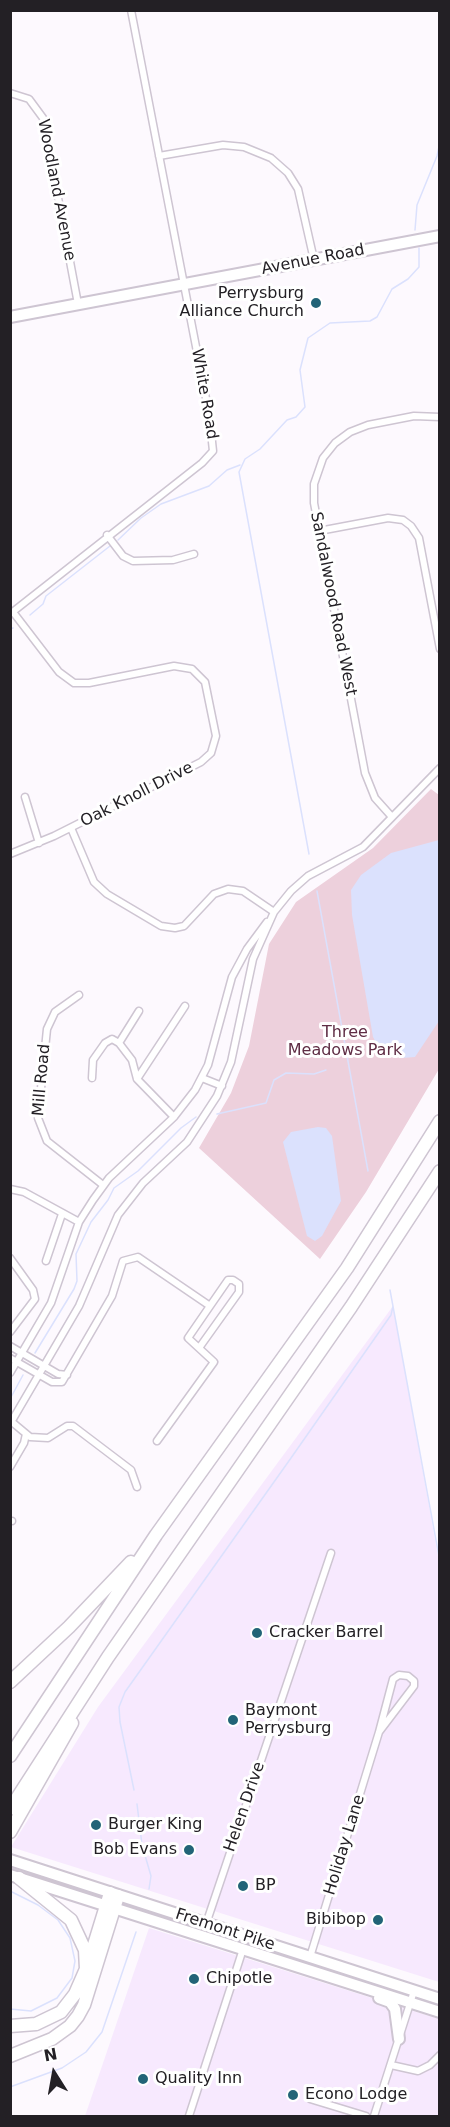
<!DOCTYPE html>
<style>
body{margin:0}
#map{position:relative;width:450px;height:2127px;overflow:hidden;background:#fdf9fe;font-family:"DejaVu Sans",sans-serif}
canvas{display:block}
.frame{position:absolute;inset:0;border:12px solid #232025;pointer-events:none}
.north{position:absolute;left:24px;top:2043px;width:60px;height:60px;-webkit-text-stroke:4px #fff;paint-order:stroke;rotate:349deg;font-size:16px;font-weight:700;line-height:24px;text-align:center;color:#232025}
.north::after{content:'';display:block;margin:auto;width:21px;height:27px;background:#232025;clip-path:polygon(50% 0,100% 100%,50% 72%,0 100%)}
</style>
<div id="map">
<canvas width="450" height="2127"></canvas>
<div class="frame"></div>
<div class="north">N</div>
</div>
<script>
const c = document.querySelector('canvas').getContext('2d');
c.lineJoin = 'round';
function fill(path, color) { c.fillStyle = color; c.fill(path, 'evenodd'); }
const poly = rows => new Path2D(rows.map(r => 'M' + r).join(''));
function trace(path, color, width, dash) { c.strokeStyle = color; c.lineWidth = width; c.lineCap = dash ? 'butt' : 'round'; c.setLineDash(dash || []); c.stroke(path); }
function write(font, color, halo, rows, align = 'center') {
  c.font = font + ' "DejaVu Sans",sans-serif'; c.lineWidth = 6; c.setLineDash([]); c.textBaseline = 'middle'; c.strokeStyle = halo; c.fillStyle = color; for (const [text, x, y, turn = 0] of rows) {
    c.save(); c.translate(x, y); c.rotate((+turn || 0) * Math.PI / 180); c.textAlign = isNaN(turn) ? turn : align; if (halo) c.strokeText(text, 0, 0); c.fillText(text, 0, 0); c.restore();
  }
}
fill(poly([
 [393,1306,439,1562,439,1982,11,1847,98,1707],
 [149,1928,439,2019,439,2116,85,2116]
]), '#f7e9fe');
fill(poly([
 [431,789,439,795,439,1069,366,1192,320,1259,199,1148,231,1093,249,1046,269,944,296,902,373,848]
]), '#edd0dc');
fill(poly([
 [439,840,439,1021,415,1057,402,1058,381,1052,373,1037,352,915,351,890,361,875,391,853],
 [318,1127,326,1128,332,1136,341,1201,322,1236,315,1241,307,1236,283,1142,291,1132]
]), '#dbe1fd');
trace(poly([
 [415,230,417,205,437,156,440,142],
 [118,540,141,518,161,504,209,486,227,470,240,465],
 [30,615,43,604,46,596,110,546],
 [10,629,13,628],
 [309,854,239,472,245,459,260,449,287,420,296,417,305,407,300,370,308,338,330,323,370,321,377,317,392,289,408,279,419,267,419,248],
 [317,891,368,1171],
 [217,1114,266,1103,274,1080,286,1073,314,1074,326,1070],
 [390,1290,440,1562],
 [35,1353,74,1289,77,1281,76,1254,91,1222,108,1200,114,1188,138,1171,181,1128,196,1117],
 [10,1399,23,1375],
 [134,1790,120,1722,119,1707,125,1692,291,1458,391,1315,393,1306],
 [137,1804,142,1845,151,1876,149,1889],
 [10,1891,38,1905,58,1920,70,1938,75,1961,72,1978,57,1998,31,2011,10,2009],
 [10,2087,62,2068,86,2052,102,2032,136,1932]
]), '#dbe1fd', 1.5);
const minor = poly([
 [10,93,29,99,43,118,78,304],
 [159,156,223,145,244,147,271,158,288,173,298,189,314,260],
 [319,531,388,518,403,520,411,526,419,538,440,649],
 [107,535,123,556,133,561,173,560,194,554],
 [10,614,202,463,213,451,209,414,131,10],
 [25,797,39,843],
 [392,817,375,798,365,773,314,503,314,484,323,458,335,443,350,432,368,425,414,416,440,417],
 [71,828,94,882,107,894,161,926,175,928,184,926,214,894,228,889,243,891,274,912],
 [10,854,54,836,201,762,211,753,216,736,205,682,192,669,174,666,89,683,74,683,59,672,13,612],
 [79,995,55,1012,47,1029,38,1118,47,1141,103,1185],
 [119,1043,132,1060,137,1079,174,1117],
 [92,1078,93,1060,105,1043,112,1039,119,1043,139,1011],
 [202,1078,222,1086],
 [137,1079,185,1006],
 [10,1189,24,1192,79,1222],
 [10,1258,33,1290,35,1299,10,1332],
 [46,1261,62,1214],
 [10,1346,58,1374,67,1375],
 [199,1348,239,1292,239,1284,233,1280,228,1280,210,1306],
 [10,1358,52,1382,62,1382,112,1296,123,1261,138,1257,210,1306,188,1338,214,1362,157,1441],
 [10,1373,51,1303,79,1222,93,1200,109,1178,174,1117,195,1090,208,1065,232,977,247,949,267,922],
 [12,1422,30,1437,48,1438,67,1426,73,1426,131,1470,137,1487],
 [10,1424,79,1306,118,1215,143,1183,187,1142,217,1096,231,1062,253,959,274,912,291,891,308,876,363,847,440,768],
 [10,1467,24,1443,26,1434],
 [10,1521,12,1521],
 [206,1924,331,1553],
 [310,1957,379,1732,414,1686,414,1681,408,1676,399,1675,393,1679,379,1732],
 [391,2065,418,2071,430,2065,440,2055],
 [310,2099,366,2116],
 [189,2116,243,1949],
 [374,2116,414,1991]
]);
const primary = poly([
 [10,317,440,236]
]);
const trunk = poly([
 [10,1860,440,1999],
 [10,1875,440,2012],
 [379,1998,390,2002,395,2009,399,2039]
]);
const motorway = poly([
 [10,1682,69,1627,131,1562],
 [10,1756,156,1535,347,1268,440,1121],
 [10,1809,108,1657,351,1307,440,1171],
 [10,1832,72,1723],
 [89,1961,110,1893],
 [10,2026,36,2024,61,2012,75,1994,86,1969,85,1950,71,1920,19,1878],
 [10,2056,52,2039,70,2026,78,2016,84,2005,118,1896]
]);
trace(minor, '#cec5d2', 9);
trace(primary, '#cec5d2', 14);
trace(trunk, '#cec5d2', 14);
trace(motorway, '#cec5d2', 15);
trace(minor, '#fff', 6);
trace(primary, '#fff', 10);
trace(trunk, '#fff', 10);
trace(motorway, '#fff', 12);
for (const [x, y, r, color] of [
 [316,303,6,"#226477"],
 [257,1633,6,"#226477"],
 [233,1720,6,"#226477"],
 [96,1825,6,"#226477"],
 [189,1850,6,"#226477"],
 [243,1886,6,"#226477"],
 [378,1920,6,"#226477"],
 [194,1979,6,"#226477"],
 [143,2079,6,"#226477"],
 [293,2095,6,"#226477"]
]) { const dot = new Path2D(); dot.arc(x, y, r, 0, 2 * Math.PI); c.fillStyle = color; c.fill(dot); trace(dot, '#fff', 2); }
write('16px', '#232025', '#fff', [
 ["Woodland Avenue",56,190,79],
 ["Avenue Road",313,260,-11],
 ["White Road",204,394,80],
 ["Sandalwood Road West",333,604,79],
 ["Oak Knoll Drive",137,795,-27],
 ["Mill Road",42,1080,-85],
 ["Helen Drive",245,1807,-71],
 ["Holiday Lane",345,1845,-73],
 ["Fremont Pike",225,1930,18]
]);
write('16px', '#232025', '#fff', [
 ["Perrysburg",304,294,"right"],
 ["Alliance Church",304,312,"right"],
 ["Cracker Barrel",269,1633],
 ["Baymont",245,1711],
 ["Perrysburg",245,1729],
 ["Burger King",108,1825],
 ["Bob Evans",177,1850,"right"],
 ["BP",255,1886],
 ["Bibibop",366,1920,"right"],
 ["Chipotle",206,1979],
 ["Quality Inn",155,2079],
 ["Econo Lodge",305,2095]
], 'left');
write('16px', '#5f2d45', '#fff', [
 ["Three",345,1033],
 ["Meadows Park",345,1051]
]);
</script>
